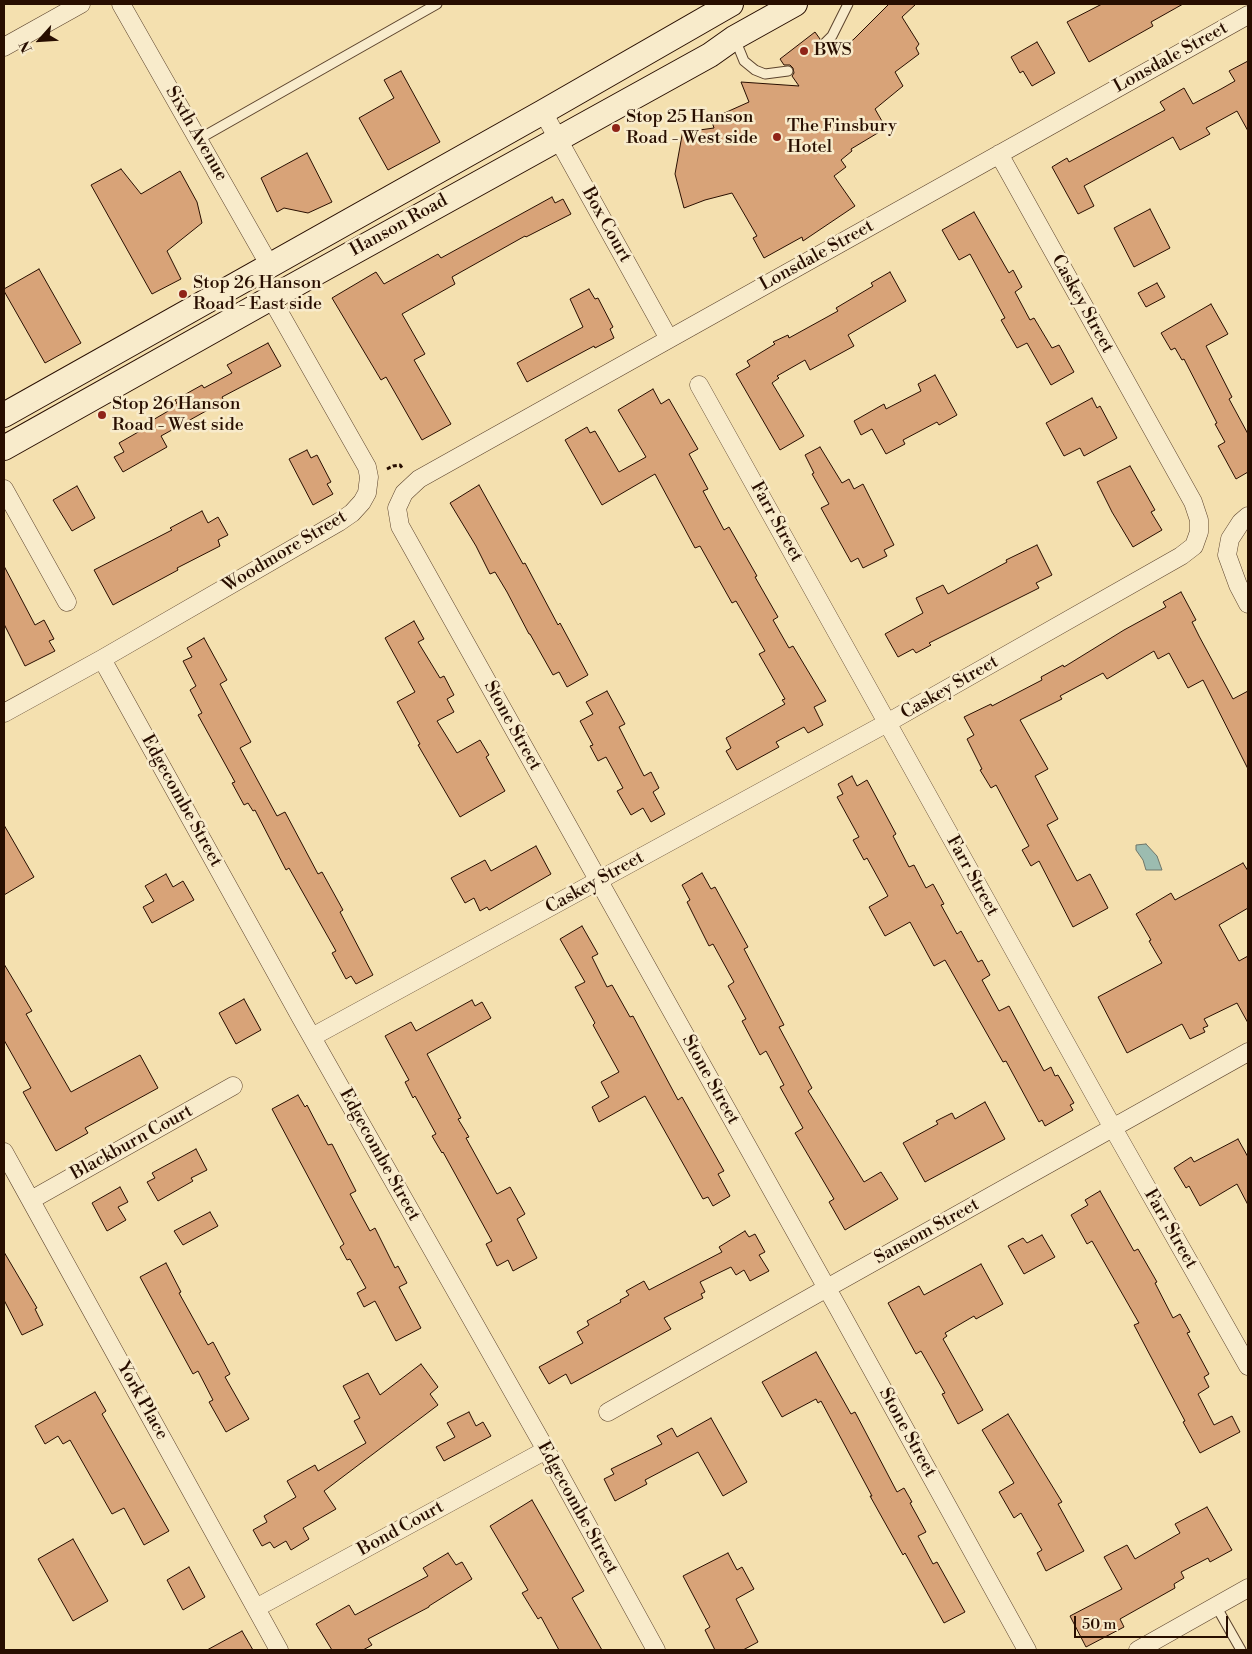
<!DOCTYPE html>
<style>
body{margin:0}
#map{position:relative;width:1252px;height:1654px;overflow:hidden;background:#f4e0af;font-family:"Libre Bodoni",serif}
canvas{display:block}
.frame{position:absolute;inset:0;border:5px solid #280e00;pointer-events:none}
.north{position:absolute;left:15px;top:15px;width:50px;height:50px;-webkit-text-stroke:4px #f8ebcb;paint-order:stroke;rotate:244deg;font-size:14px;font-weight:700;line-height:20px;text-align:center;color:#280e00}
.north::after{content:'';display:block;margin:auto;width:18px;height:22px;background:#280e00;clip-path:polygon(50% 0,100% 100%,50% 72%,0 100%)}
.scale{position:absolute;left:1074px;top:1616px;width:154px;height:22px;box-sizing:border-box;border:2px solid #280e00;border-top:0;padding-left:6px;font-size:15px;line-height:18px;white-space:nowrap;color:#280e00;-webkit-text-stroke:4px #f8ebcb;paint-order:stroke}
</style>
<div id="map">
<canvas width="1252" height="1654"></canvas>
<div class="frame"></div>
<div class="north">N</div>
<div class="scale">50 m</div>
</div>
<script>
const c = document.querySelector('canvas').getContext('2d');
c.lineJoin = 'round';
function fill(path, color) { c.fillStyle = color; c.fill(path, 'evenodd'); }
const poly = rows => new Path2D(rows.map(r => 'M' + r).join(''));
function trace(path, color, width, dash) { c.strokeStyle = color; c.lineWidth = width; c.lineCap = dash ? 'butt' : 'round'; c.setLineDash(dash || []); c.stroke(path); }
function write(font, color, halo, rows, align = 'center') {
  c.font = font + ' "Libre Bodoni",serif'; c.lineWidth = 5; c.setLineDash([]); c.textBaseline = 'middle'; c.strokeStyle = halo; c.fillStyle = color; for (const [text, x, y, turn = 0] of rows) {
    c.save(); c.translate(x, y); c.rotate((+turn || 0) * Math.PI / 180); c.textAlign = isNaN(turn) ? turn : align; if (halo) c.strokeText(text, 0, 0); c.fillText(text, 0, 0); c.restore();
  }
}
const water = poly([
 [1146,844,1157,856,1162,870,1146,870,1143,860,1136,850,1136,845,1146,844]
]);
fill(water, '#9cbcb0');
trace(water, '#6e766a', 1);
const building = poly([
 [889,4,916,4,902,17,919,44,916,48,919,54,895,72,903,86,875,109,886,128,851,149,852,151,841,160,846,167,834,176,855,206,803,241,802,237,764,258,753,238,757,236,732,193,705,200,684,208,675,174,683,130,692,131,714,128,711,119,749,102,741,82,799,86,792,76,794,73,793,68,790,65,784,65,780,59,815,32,820,39,818,43,819,48,823,50,828,49,834,56,854,39,889,4],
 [1102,4,1183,4,1151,22,1153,26,1089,62,1067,22,1102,4],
 [1037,42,1055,73,1032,86,1023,71,1020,73,1011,57,1037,42],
 [1248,61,1248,131,1237,111,1206,128,1210,134,1180,150,1173,137,1084,186,1094,206,1078,214,1052,167,1067,158,1069,162,1165,110,1160,102,1184,88,1193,104,1221,89,1235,81,1229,71,1248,61],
 [401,71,440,142,388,170,359,118,394,98,384,80,401,71],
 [307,153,332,202,308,213,284,208,277,212,261,178,307,153],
 [121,169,141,194,180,171,197,202,202,223,167,251,181,279,152,294,91,185,121,169],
 [552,197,555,203,563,199,571,214,526,237,525,236,452,277,455,284,402,314,425,354,414,360,451,424,422,440,386,377,381,380,332,298,376,272,384,284,438,254,441,258,552,197],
 [1150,209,1170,248,1134,267,1114,228,1150,209],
 [974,212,1009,273,1013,270,1022,287,1015,292,1030,320,1034,318,1052,348,1059,345,1074,372,1051,385,1027,343,1017,348,1001,320,1005,318,970,254,959,260,942,230,974,212],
 [39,269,81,343,45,363,4,291,4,289,39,269],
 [890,272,906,301,848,335,854,346,810,370,805,360,777,376,779,378,772,383,804,436,780,450,736,374,750,366,747,361,775,344,773,342,788,335,789,338,838,311,836,308,873,286,871,283,890,272],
 [1157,283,1165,297,1146,307,1138,293,1157,283],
 [589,289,595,299,598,298,613,327,610,329,614,338,595,348,594,346,527,382,517,363,583,327,570,299,589,289],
 [1211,304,1228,334,1206,346,1232,397,1229,399,1248,434,1248,472,1236,479,1218,446,1225,442,1215,424,1217,423,1184,359,1182,360,1175,348,1171,350,1161,333,1211,304],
 [268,343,281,366,222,397,224,401,161,436,167,447,123,472,114,457,124,452,119,443,140,431,139,428,170,410,169,407,177,403,175,400,202,385,204,388,232,373,227,365,268,343],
 [935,375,957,415,939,425,937,422,903,440,905,444,886,454,872,429,861,435,854,421,884,404,886,409,921,391,918,384,935,375],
 [653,389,661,404,669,399,698,449,689,454,708,489,703,491,724,530,729,527,757,576,755,577,778,617,773,620,789,648,793,646,826,701,814,707,823,725,808,733,804,727,776,742,779,747,737,770,726,751,731,748,726,738,785,704,782,700,785,699,759,654,765,651,736,601,732,603,700,546,695,548,655,474,602,505,565,440,587,427,590,433,595,431,619,472,646,457,618,410,653,389],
 [1092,398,1097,408,1100,406,1117,438,1084,456,1080,448,1064,456,1046,423,1092,398],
 [820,447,842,483,849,479,854,489,863,484,894,545,884,550,887,556,863,568,858,558,851,562,821,508,829,504,812,474,814,473,805,455,820,447],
 [307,450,311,458,317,455,331,482,327,484,333,494,313,505,289,459,307,450],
 [1130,466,1155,510,1151,512,1162,530,1133,547,1112,512,1097,482,1130,466],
 [479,485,523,564,525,563,558,625,560,623,588,675,567,687,559,672,553,675,530,634,529,634,507,592,495,572,490,574,476,546,450,503,479,485],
 [77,486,95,518,72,531,53,500,77,486],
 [202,511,208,523,218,517,228,535,218,540,220,546,177,568,178,570,113,605,94,570,172,530,170,528,202,511],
 [1037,545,1052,575,1036,583,1039,588,929,643,931,645,916,653,913,649,898,657,885,634,923,613,916,598,943,585,948,594,1007,562,1006,560,1037,545],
 [4,566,35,625,44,620,54,639,49,641,55,651,25,666,4,624,4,566],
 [1181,592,1196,620,1192,622,1199,636,1233,699,1248,691,1248,769,1203,680,1188,688,1169,653,1158,659,1154,651,1107,679,1103,673,1060,696,1062,699,1020,720,1048,769,1035,776,1058,819,1047,825,1077,881,1090,874,1108,908,1073,927,1039,861,1031,866,1022,850,1029,846,996,785,991,788,980,770,982,769,967,739,974,735,964,717,991,704,992,706,1042,680,1041,677,1063,665,1064,667,1124,630,1166,607,1163,602,1181,592],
 [414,621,424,639,418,642,440,678,444,676,454,695,447,699,454,712,437,721,457,753,480,740,489,755,486,757,505,791,460,817,418,745,420,744,397,702,415,692,385,638,414,621],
 [204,638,227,680,220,684,251,742,240,748,277,816,285,812,318,874,322,872,343,910,340,912,373,975,356,984,351,976,346,979,332,953,336,951,289,868,286,870,255,810,253,811,248,803,244,805,232,783,235,782,198,715,202,713,190,690,196,686,183,661,192,657,187,648,204,638],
 [607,691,625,724,619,727,644,776,651,772,659,788,653,792,665,814,651,822,643,808,631,815,617,791,623,788,606,757,598,761,590,746,593,745,580,721,593,714,586,702,607,691],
 [852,776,857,786,867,780,896,834,893,836,909,867,914,865,926,888,933,884,944,904,941,905,957,934,961,931,978,962,982,960,990,975,982,980,999,1011,1009,1006,1044,1071,1051,1067,1055,1076,1058,1075,1074,1103,1070,1105,1073,1110,1045,1126,1042,1120,1039,1122,1006,1061,1003,1062,945,960,934,966,910,922,885,936,869,907,888,896,867,858,864,860,853,840,859,837,837,797,843,794,838,784,852,776],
 [4,825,34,877,4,895,4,825],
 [536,846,551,874,489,910,487,907,480,911,474,898,465,903,451,878,485,860,491,871,536,846],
 [1243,863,1248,871,1248,908,1219,925,1239,961,1248,956,1248,1023,1237,1003,1204,1019,1208,1026,1203,1028,1205,1032,1190,1039,1182,1024,1127,1053,1098,997,1162,963,1149,941,1151,940,1136,914,1171,893,1175,900,1243,863],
 [702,873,711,889,715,887,748,947,744,949,784,1025,779,1027,812,1088,808,1091,864,1182,881,1172,898,1199,845,1230,829,1202,834,1199,795,1133,803,1128,780,1087,784,1085,766,1051,760,1055,742,1021,746,1019,728,986,734,982,713,944,709,946,687,902,690,900,682,885,702,873],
 [166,874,173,887,183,881,194,900,152,923,143,907,154,901,145,886,166,874],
 [582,926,598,954,592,957,607,987,612,985,630,1017,633,1016,678,1100,682,1097,724,1171,718,1174,730,1196,713,1206,708,1197,703,1199,645,1096,599,1122,592,1107,609,1097,601,1082,619,1072,593,1025,595,1023,575,987,585,982,560,939,582,926],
 [4,964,32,1011,26,1014,71,1092,140,1055,158,1088,85,1128,88,1133,56,1151,23,1092,31,1088,4,1040,4,964],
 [244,999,261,1030,236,1044,219,1013,244,999],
 [472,1000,475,1006,482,1002,491,1018,427,1054,461,1118,458,1119,469,1137,466,1138,497,1194,510,1187,525,1214,517,1219,537,1258,513,1271,508,1260,497,1266,486,1244,492,1241,443,1152,442,1153,432,1136,436,1134,415,1096,413,1098,405,1082,409,1080,385,1036,411,1022,416,1031,472,1000],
 [298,1095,305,1107,307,1105,328,1145,332,1144,356,1191,350,1194,370,1231,375,1228,395,1268,398,1266,407,1283,399,1287,421,1328,396,1341,375,1301,364,1307,357,1293,366,1288,350,1259,347,1260,340,1247,344,1244,272,1109,298,1095],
 [985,1102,1005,1139,925,1182,903,1143,938,1124,936,1121,952,1113,955,1119,985,1102],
 [1238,1139,1248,1157,1248,1205,1237,1184,1200,1206,1189,1186,1186,1188,1174,1168,1191,1157,1194,1162,1238,1139],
 [196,1149,207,1170,191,1178,193,1181,158,1201,147,1182,155,1178,152,1173,196,1149],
 [120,1187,128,1202,118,1207,126,1220,107,1231,92,1203,120,1187],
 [1100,1191,1134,1251,1138,1249,1157,1282,1155,1283,1173,1318,1180,1314,1190,1332,1187,1333,1209,1374,1204,1377,1209,1387,1198,1394,1214,1425,1232,1416,1240,1432,1200,1453,1183,1422,1185,1421,1134,1325,1139,1323,1092,1241,1087,1244,1071,1215,1088,1205,1085,1200,1100,1191],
 [210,1212,218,1226,183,1245,174,1231,210,1212],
 [745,1231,749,1237,755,1234,765,1252,759,1255,769,1271,750,1281,744,1270,736,1275,731,1267,700,1282,705,1292,701,1294,703,1298,664,1318,671,1329,571,1384,566,1374,549,1384,539,1367,583,1343,577,1332,589,1325,587,1321,621,1302,620,1300,629,1295,626,1291,644,1281,649,1290,722,1252,719,1247,745,1231],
 [1042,1235,1055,1257,1024,1274,1008,1246,1023,1238,1027,1243,1042,1235],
 [4,1252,37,1308,35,1309,43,1325,22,1335,4,1300,4,1252],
 [166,1263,181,1292,179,1293,208,1345,213,1342,230,1374,225,1377,249,1419,226,1432,209,1402,213,1400,198,1371,193,1374,140,1277,166,1263],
 [981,1264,1003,1304,976,1319,974,1316,945,1333,947,1336,943,1339,983,1410,958,1424,942,1394,945,1393,921,1351,916,1354,888,1303,919,1286,924,1295,981,1264],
 [816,1352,851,1414,855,1412,897,1492,904,1488,912,1502,910,1503,926,1532,918,1536,933,1564,937,1562,965,1612,944,1623,905,1553,903,1555,870,1496,872,1496,821,1401,818,1403,816,1399,782,1417,762,1382,816,1352],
 [421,1364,438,1387,430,1394,438,1405,324,1491,336,1509,303,1528,309,1539,291,1550,286,1541,274,1548,270,1542,262,1546,253,1530,267,1522,264,1516,296,1497,287,1481,315,1465,318,1471,366,1443,354,1421,360,1418,343,1386,368,1373,380,1395,421,1364],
 [95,1392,106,1411,102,1414,169,1531,144,1545,124,1508,112,1514,70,1440,63,1444,58,1436,45,1444,35,1426,95,1392],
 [469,1412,476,1426,483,1422,491,1436,444,1461,436,1447,455,1437,447,1423,469,1412],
 [1008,1414,1062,1502,1058,1504,1084,1551,1046,1571,1037,1553,1042,1550,1026,1522,1021,1513,1014,1518,999,1492,1014,1483,982,1430,1008,1414],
 [711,1418,747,1482,723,1496,698,1452,645,1480,647,1484,615,1501,604,1479,614,1474,611,1469,662,1444,657,1436,672,1428,677,1437,711,1418],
 [532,1500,584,1591,572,1598,602,1650,559,1650,541,1617,538,1619,522,1593,528,1590,490,1526,532,1500],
 [1207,1507,1232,1550,1210,1562,1208,1558,1181,1572,1184,1578,1174,1584,1175,1588,1120,1619,1124,1627,1086,1647,1070,1616,1122,1589,1104,1557,1127,1545,1135,1559,1180,1533,1175,1524,1207,1507],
 [73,1539,108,1601,73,1621,38,1559,73,1539],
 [448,1553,456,1565,462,1562,472,1579,429,1606,429,1607,368,1639,372,1645,363,1650,332,1650,316,1624,349,1605,355,1615,428,1576,423,1568,448,1553],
 [728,1553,737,1570,742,1567,754,1589,736,1599,758,1642,743,1650,715,1650,705,1630,710,1627,683,1576,728,1553],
 [189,1567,205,1597,183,1610,167,1580,189,1567],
 [242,1631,253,1650,207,1650,242,1631]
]);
fill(building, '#d8a378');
trace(building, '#280e00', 1);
const service = poly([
 [735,39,744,61,755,70,765,74,788,71],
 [824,44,832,36,848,4],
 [199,139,437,4],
 [1216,1606,1241,1650]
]);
const minor = poly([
 [121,4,270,266],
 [4,47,81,4],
 [543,112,669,339],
 [699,385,1113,1128,1248,1366],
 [4,489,67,602],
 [1248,516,1241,522,1230,539,1227,555,1238,585,1248,604],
 [102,659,301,1018,546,1450,656,1650],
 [4,713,102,659,339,522,352,513,362,502,367,493,369,477,367,467,271,298],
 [312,1037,887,723,1181,556,1194,546,1199,532,1199,520,1193,502,999,154],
 [4,1152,279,1650],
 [31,1200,233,1086],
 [608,1412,827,1288,1248,1052],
 [256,1608,546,1450],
 [1027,1650,838,1308,400,526,397,508,404,493,419,479,1248,15],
 [1138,1650,1248,1588]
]);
const secondary = poly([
 [4,415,543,112,731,4],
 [4,448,271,298,710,55,734,38,795,4]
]);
trace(service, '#5b422c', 11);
trace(minor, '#5b422c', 19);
trace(secondary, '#280e00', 26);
trace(poly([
 [387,469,393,466,400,465,403,469]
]), '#280e00', 3, [4, 2.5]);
trace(service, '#f8ebcb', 9);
trace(minor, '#f8ebcb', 18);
trace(secondary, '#f8ebcb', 24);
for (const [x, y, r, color] of [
 [804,51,5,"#8f2418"],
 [616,128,5,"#8f2418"],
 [777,137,5,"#8f2418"],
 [183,294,5,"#8f2418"],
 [102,415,5,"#8f2418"]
]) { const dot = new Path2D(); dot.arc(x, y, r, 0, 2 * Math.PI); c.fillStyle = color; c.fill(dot); trace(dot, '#f8ebcb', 2); }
write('18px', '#280e00', '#f8ebcb', [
 ["BWS",814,51],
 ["Stop 25 Hanson",626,118],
 ["Road - West side",626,139],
 ["The Finsbury",787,127],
 ["Hotel",787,148],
 ["Stop 26 Hanson",193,284],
 ["Road - East side",193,305],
 ["Stop 26 Hanson",112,405],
 ["Road - West side",112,426]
], 'left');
write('18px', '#280e00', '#f8ebcb', [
 ["Lonsdale Street",1171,58,-29],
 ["Sixth Avenue",196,134,60],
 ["Box Court",606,225,61],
 ["Hanson Road",399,226,-29],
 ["Lonsdale Street",817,256,-29],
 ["Caskey Street",1082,304,61],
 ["Farr Street",776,522,61],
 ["Woodmore Street",285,552,-31],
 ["Caskey Street",950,688,-30],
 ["Stone Street",512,726,61],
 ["Edgecombe Street",181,801,61],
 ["Farr Street",972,876,61],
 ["Caskey Street",595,883,-29],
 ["Stone Street",710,1080,61],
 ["Blackburn Court",132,1143,-29],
 ["Edgecombe Street",379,1155,61],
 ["Farr Street",1170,1229,60],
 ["Sansom Street",927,1232,-29],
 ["York Place",142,1401,61],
 ["Stone Street",907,1433,61],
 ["Edgecombe Street",577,1508,61],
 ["Bond Court",401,1529,-29]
]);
</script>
